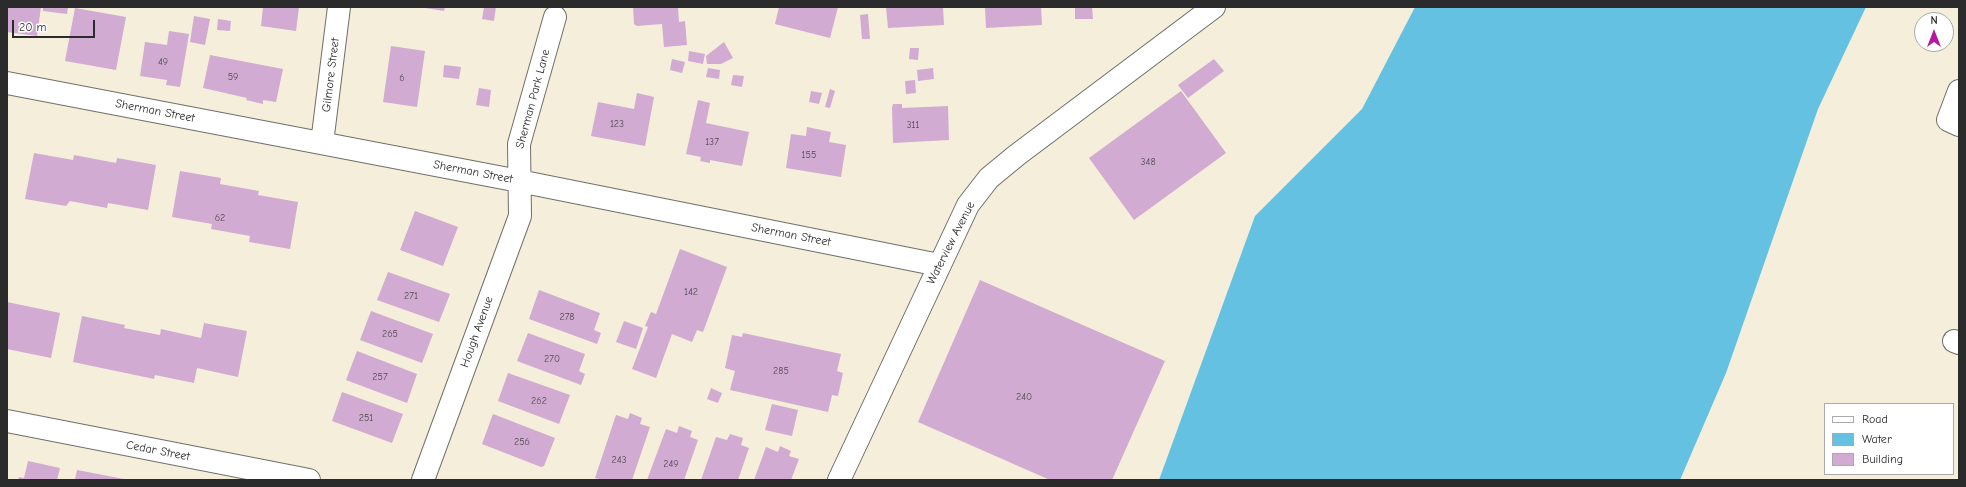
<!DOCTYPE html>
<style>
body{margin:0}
#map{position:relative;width:1966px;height:487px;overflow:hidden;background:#f4eedb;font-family:"Comic Neue",sans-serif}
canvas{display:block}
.frame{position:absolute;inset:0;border:8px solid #2b2b2b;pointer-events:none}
.legend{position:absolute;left:1824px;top:403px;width:130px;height:72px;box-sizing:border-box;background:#fff;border:1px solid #aaa;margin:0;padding:5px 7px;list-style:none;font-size:12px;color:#2b2b2b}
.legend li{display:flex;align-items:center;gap:8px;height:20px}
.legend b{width:20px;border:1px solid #aaa}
.north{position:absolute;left:1914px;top:12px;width:40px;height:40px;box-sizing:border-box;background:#fff;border:1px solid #aaa;border-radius:50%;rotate:0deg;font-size:11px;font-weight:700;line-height:16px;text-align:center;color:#2b2b2b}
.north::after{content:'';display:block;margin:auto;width:14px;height:18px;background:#b5179e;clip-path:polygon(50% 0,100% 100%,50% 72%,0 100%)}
.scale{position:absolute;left:12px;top:20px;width:83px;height:18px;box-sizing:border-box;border:2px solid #2b2b2b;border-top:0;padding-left:5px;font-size:12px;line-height:14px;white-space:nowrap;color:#2b2b2b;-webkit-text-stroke:3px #fff;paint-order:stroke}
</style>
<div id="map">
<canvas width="1966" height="487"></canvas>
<div class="frame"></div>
<ul class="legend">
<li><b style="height:5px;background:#fff"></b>Road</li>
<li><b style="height:11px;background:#64c1e2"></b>Water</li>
<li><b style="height:11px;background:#d1abd2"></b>Building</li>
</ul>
<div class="north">N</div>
<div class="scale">20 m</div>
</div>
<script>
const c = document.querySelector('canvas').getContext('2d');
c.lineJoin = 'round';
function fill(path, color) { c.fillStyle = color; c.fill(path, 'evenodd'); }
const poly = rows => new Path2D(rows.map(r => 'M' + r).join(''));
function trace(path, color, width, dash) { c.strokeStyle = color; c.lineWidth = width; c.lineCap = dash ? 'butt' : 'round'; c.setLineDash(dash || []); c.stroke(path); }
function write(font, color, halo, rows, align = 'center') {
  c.font = font + ' "Comic Neue",sans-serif'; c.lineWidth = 4; c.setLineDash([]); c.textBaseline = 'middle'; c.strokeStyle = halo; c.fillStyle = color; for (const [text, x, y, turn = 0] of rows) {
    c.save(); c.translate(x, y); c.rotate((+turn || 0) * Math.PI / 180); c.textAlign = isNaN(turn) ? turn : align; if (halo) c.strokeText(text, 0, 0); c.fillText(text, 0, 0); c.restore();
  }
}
fill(poly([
 [1415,7,1866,7,1818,109,1726,373,1680,480,1159,480,1255,216,1362,109]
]), '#64c1e2');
fill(poly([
 [7,7,41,7,37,36,7,32],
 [43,7,68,7,67,14,43,11],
 [263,7,299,7,296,31,261,26],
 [419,7,445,7,444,11],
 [484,7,496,7,494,21,482,19],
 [633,7,678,7,679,22,685,21,687,45,664,47,662,24,637,26,634,24],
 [779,7,838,7,830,38,775,24],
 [886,7,943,7,944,25,888,28],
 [985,7,1041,7,1042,25,986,28],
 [1075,7,1092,7,1093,19,1075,19],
 [75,8,126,17,116,70,65,61],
 [868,14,870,39,862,39,860,15],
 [194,16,210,19,205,45,190,42],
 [218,19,231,21,230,31,217,30],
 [169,31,189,34,180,87,166,85,167,80,140,76,145,42,167,45],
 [724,42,733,58,721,64,707,64,706,56],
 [391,46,425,51,417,107,383,102],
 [910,48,919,48,918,60,909,59],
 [689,51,705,54,703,64,688,61],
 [210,55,283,69,276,102,263,100,263,104,246,100,247,98,203,88],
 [672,59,685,62,682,73,670,70],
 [1214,59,1224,71,1188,98,1178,85],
 [444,65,461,67,459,79,443,77],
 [708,68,720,70,719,79,706,77],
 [933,68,934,79,918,81,917,70],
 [733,75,744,76,742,87,731,85],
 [915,80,916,93,906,94,905,81],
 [479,88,491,90,489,107,476,105],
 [830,89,835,91,830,108,825,107],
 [811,91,822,93,819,104,809,102],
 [1181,91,1226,153,1134,220,1089,158],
 [637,93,654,97,645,146,591,136,598,102,634,109],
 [698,100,710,103,706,123,749,132,742,166,710,160,710,163,700,161,701,157,686,154],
 [893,104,902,104,902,108,948,106,949,140,893,143,892,108],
 [807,127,831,132,829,142,846,145,841,177,786,168,791,134,806,136],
 [34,153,73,160,74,155,116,163,117,158,156,165,148,210,108,203,107,208,70,201,66,206,25,199],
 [180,171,221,178,220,184,259,191,258,195,298,202,290,249,249,242,250,236,211,229,212,224,172,217],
 [415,211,458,227,443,266,400,250],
 [680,249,727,267,703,332,697,330,692,342,672,334,656,378,632,369,648,327,645,326,651,312,656,314],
 [388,272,450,294,439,322,377,300],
 [980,280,1165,361,1112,480,1050,480,918,422],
 [539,290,600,313,594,330,601,333,597,344,529,319],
 [7,302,60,313,51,358,7,349],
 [371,311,433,334,422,363,360,340],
 [82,316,125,325,124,328,160,335,161,329,201,338,204,323,247,331,238,377,197,368,194,383,155,375,154,379,73,362],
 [624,321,643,328,636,349,616,342],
 [528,333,585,354,579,371,585,374,581,385,517,361],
 [743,333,841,354,837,371,843,373,838,396,832,395,828,412,730,390,735,371,725,368,732,335,742,337],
 [357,351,417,374,407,403,346,380],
 [508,373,570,395,559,424,498,401],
 [711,388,722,393,718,403,707,399],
 [342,392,403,414,392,443,332,421],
 [772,404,798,410,792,436,765,430],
 [630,413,642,418,640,424,650,427,632,480,602,480,595,478,616,415,628,419],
 [493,414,555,438,544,466,541,467,482,444],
 [679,426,692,431,690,437,698,440,684,480,647,480,666,429,677,433],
 [730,434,743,438,741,445,749,448,738,480,701,480,716,437,727,440],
 [780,446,791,451,789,456,799,459,791,480,754,480,766,447,778,452],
 [28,461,60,468,57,480,18,480,19,477,24,478],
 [77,470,124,479,124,480,75,480]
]), '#d1abd2');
const minor = poly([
 [7,83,519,181,939,265],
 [1959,91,1948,120,1959,125],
 [322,143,339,7],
 [1954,341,1959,343],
 [7,421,309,480],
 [423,480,520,216,519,144,555,17],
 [839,480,968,205,989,178,1017,155,1214,7]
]);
trace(minor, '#716f69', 24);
trace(minor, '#fff', 22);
write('10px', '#544b55', null, [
 ["49",163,62],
 ["59",233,77],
 ["6",402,78],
 ["123",617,124],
 ["311",913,125],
 ["137",712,142],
 ["155",809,155],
 ["348",1148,162],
 ["62",220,218],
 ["142",691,292],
 ["271",411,296],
 ["278",567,317],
 ["265",390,334],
 ["270",552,359],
 ["285",781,371],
 ["257",380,377],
 ["240",1024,397],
 ["262",539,401],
 ["251",366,418],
 ["256",522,442],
 ["243",619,460],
 ["249",671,464]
]);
write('12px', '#2b2b2b', '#fff', [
 ["Gilmore Street",331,75,-83],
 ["Sherman Park Lane",533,99,-75],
 ["Sherman Street",155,111,11],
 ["Sherman Street",473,172,11],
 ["Sherman Street",791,235,11],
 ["Waterview Avenue",951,243,-63],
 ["Hough Avenue",477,332,-70],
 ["Cedar Street",158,451,11]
]);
</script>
